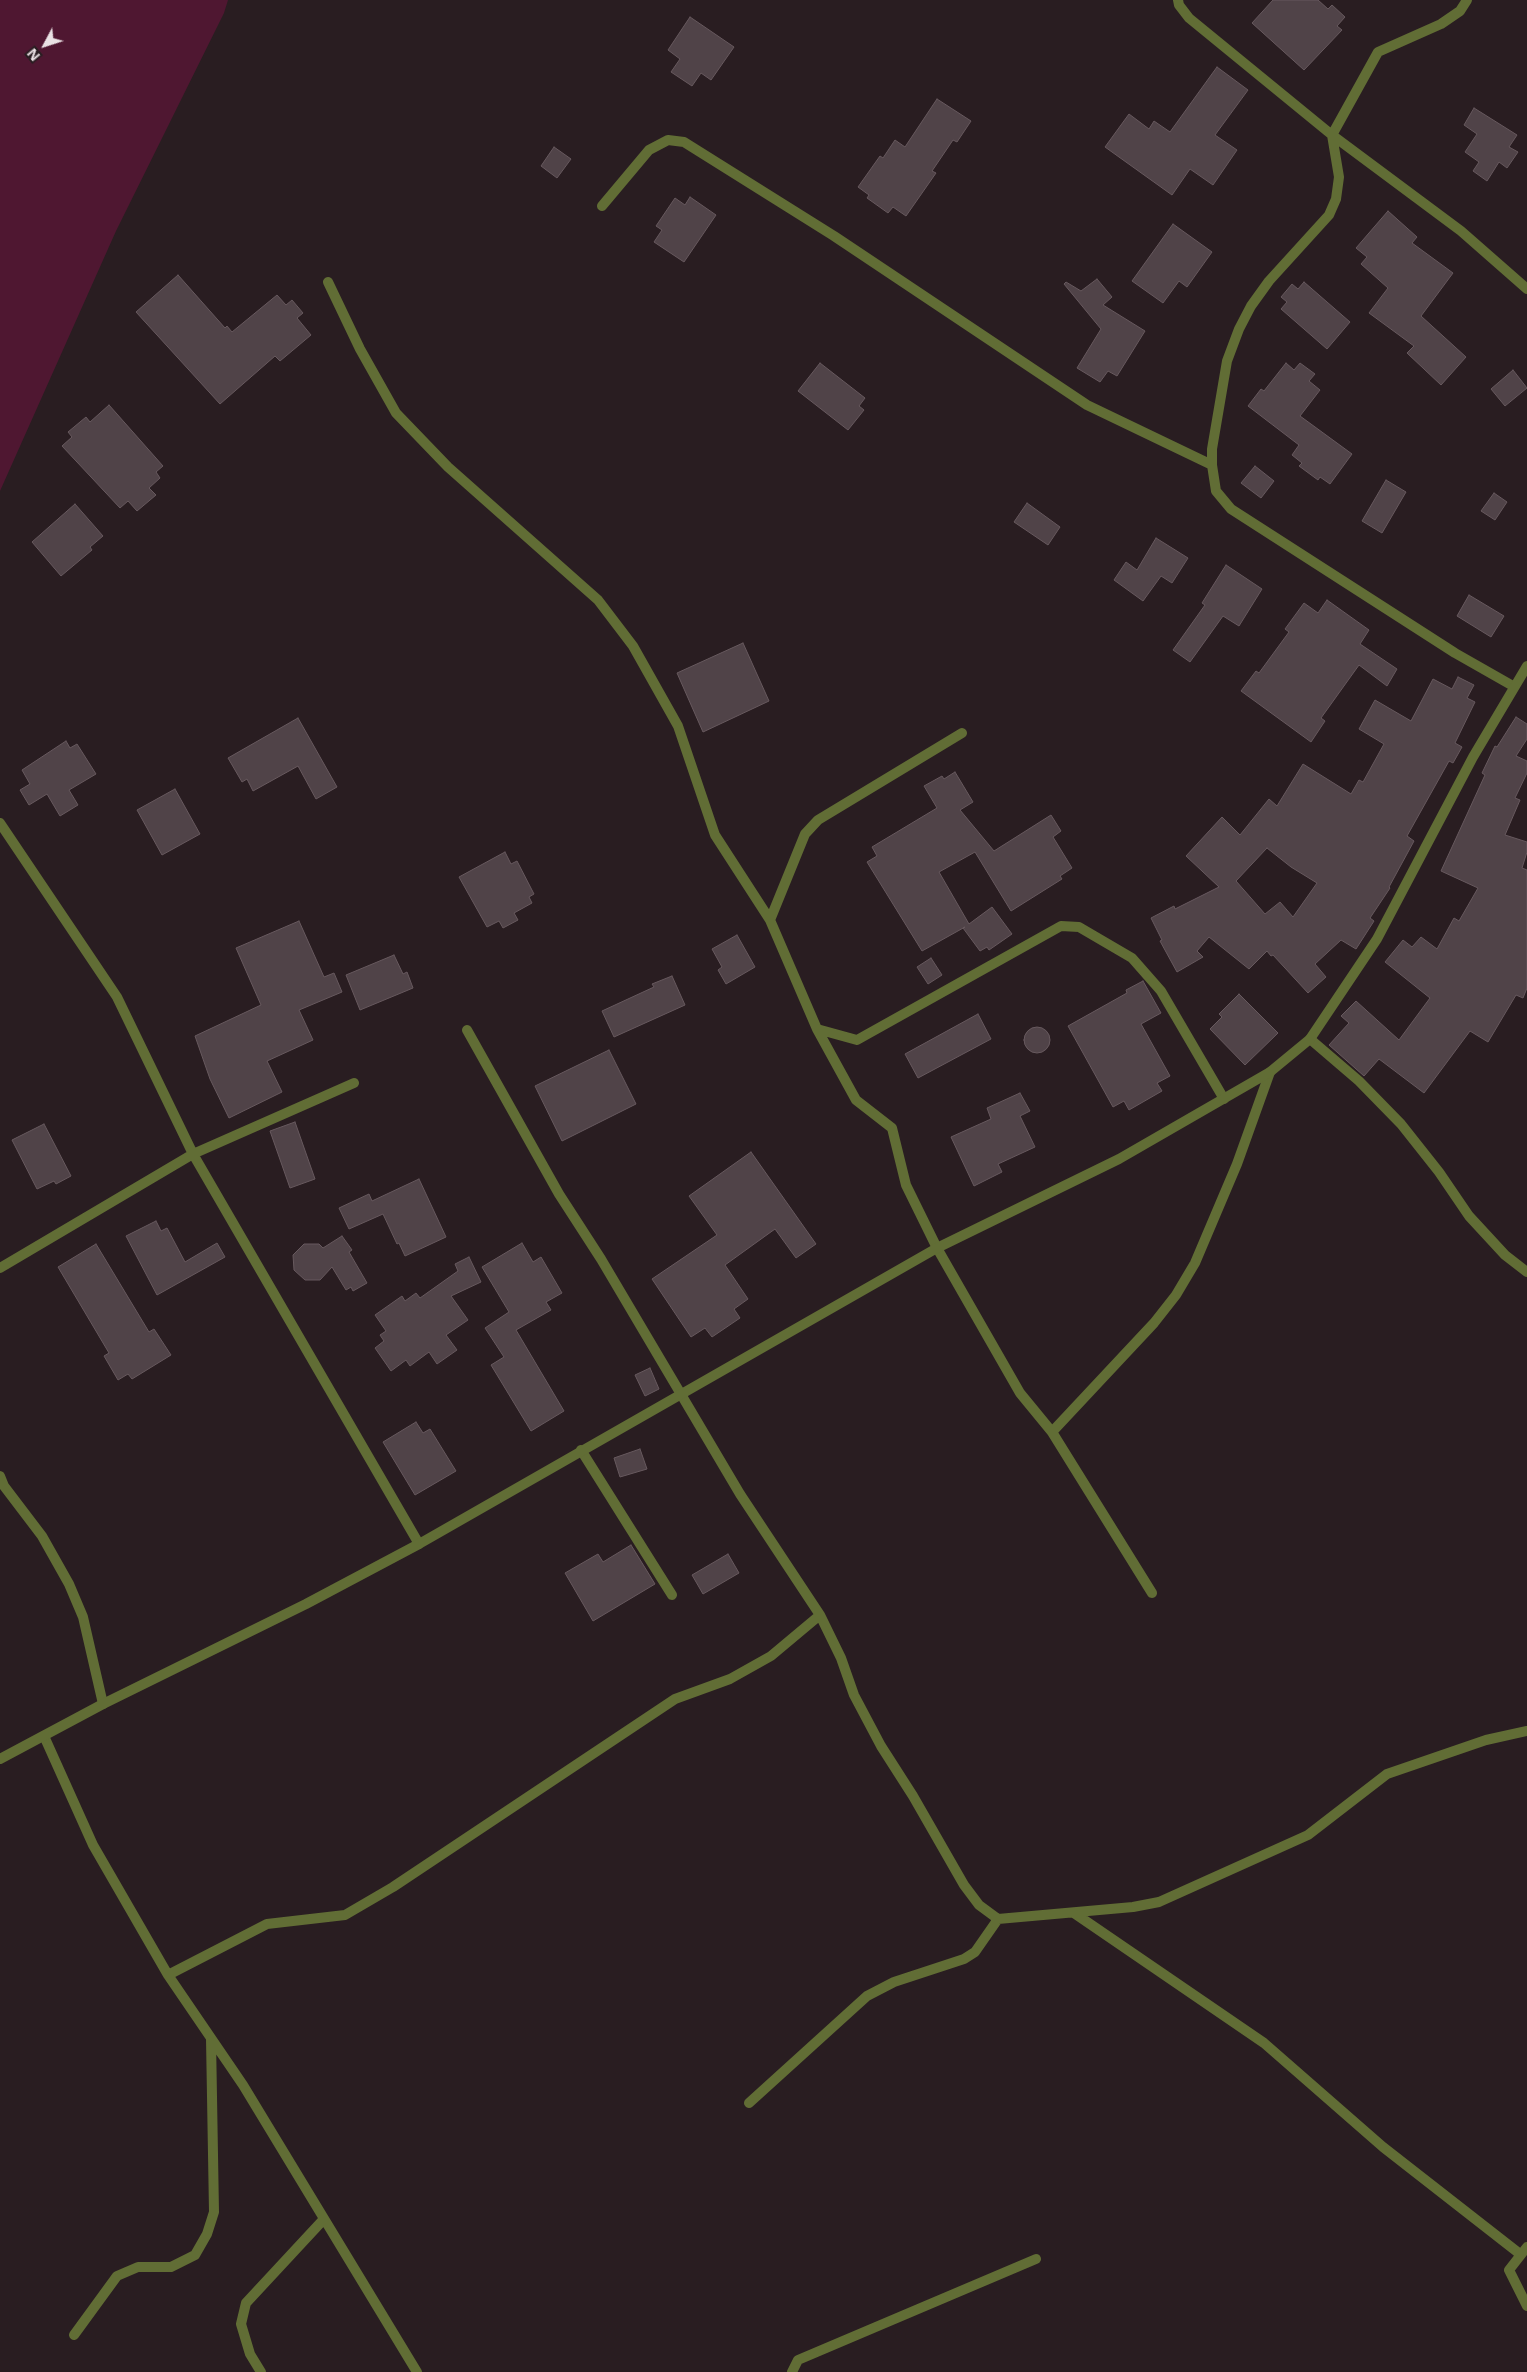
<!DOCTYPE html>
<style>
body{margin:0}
#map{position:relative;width:1527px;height:2372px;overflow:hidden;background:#291d21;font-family:"Open Sans",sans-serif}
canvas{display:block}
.north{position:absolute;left:20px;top:20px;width:50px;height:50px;-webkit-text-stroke:4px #291d21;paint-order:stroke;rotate:230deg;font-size:14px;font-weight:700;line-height:20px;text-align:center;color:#eae1e4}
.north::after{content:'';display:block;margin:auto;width:18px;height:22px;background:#eae1e4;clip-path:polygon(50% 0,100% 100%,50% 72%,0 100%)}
</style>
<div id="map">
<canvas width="1527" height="2372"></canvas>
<div class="north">N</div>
</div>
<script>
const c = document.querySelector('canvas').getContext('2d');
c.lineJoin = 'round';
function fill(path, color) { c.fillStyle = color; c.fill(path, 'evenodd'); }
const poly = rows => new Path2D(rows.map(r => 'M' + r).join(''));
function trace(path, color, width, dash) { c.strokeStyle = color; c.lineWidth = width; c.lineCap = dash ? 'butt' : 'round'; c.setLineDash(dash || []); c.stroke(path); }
fill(poly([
 [0,0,228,0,224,13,116,231,0,491]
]), '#4f1731');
const building = poly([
 [1273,0,1318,0,1328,9,1332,5,1345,17,1337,26,1342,30,1304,70,1252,23,1273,0],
 [690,17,734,47,711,80,701,73,692,86,671,72,680,59,668,50,690,17],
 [1217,67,1248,90,1215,135,1237,150,1213,185,1190,169,1172,195,1105,147,1129,114,1149,129,1154,121,1170,132,1217,67],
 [937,99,971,121,957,142,953,140,932,171,936,173,906,216,893,207,888,213,867,198,869,195,858,187,880,156,883,158,895,140,905,147,937,99],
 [1474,108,1517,135,1509,147,1518,152,1507,168,1499,162,1487,181,1473,171,1479,162,1465,152,1477,134,1464,125,1474,108],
 [554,147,571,159,557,178,541,166,554,147],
 [690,197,716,215,684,262,654,242,662,230,656,226,675,198,685,205,690,197],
 [1388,211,1417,237,1412,243,1453,273,1421,316,1466,357,1441,385,1407,353,1414,346,1369,313,1388,288,1361,264,1367,257,1356,248,1388,211],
 [1173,224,1212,252,1187,287,1179,281,1163,303,1132,281,1173,224],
 [178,275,225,328,227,326,232,332,277,295,286,305,292,300,303,313,297,318,311,335,280,361,275,356,220,404,136,312,178,275],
 [1097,279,1112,297,1103,305,1145,331,1117,376,1108,371,1100,382,1077,368,1101,329,1064,284,1066,282,1081,291,1097,279],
 [1304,282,1350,322,1327,349,1281,309,1287,302,1281,297,1292,284,1298,289,1304,282],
 [820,363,865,398,859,406,864,410,848,430,798,391,820,363],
 [1286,363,1294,370,1300,363,1315,374,1309,381,1320,390,1300,416,1352,454,1330,484,1320,477,1318,480,1299,466,1302,463,1292,455,1299,445,1248,406,1261,389,1264,391,1286,363],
 [1513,370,1527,388,1505,406,1491,389,1513,370],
 [109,405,163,466,156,472,160,478,149,488,156,495,137,511,128,501,120,508,62,446,72,437,68,432,86,417,90,422,109,405],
 [1255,466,1274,481,1261,498,1241,483,1255,466],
 [1386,480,1406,492,1382,533,1362,521,1386,480],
 [1494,493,1507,502,1495,520,1481,511,1494,493],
 [1027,503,1060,527,1048,545,1014,522,1027,503],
 [75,504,103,536,90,547,92,550,61,576,32,542,75,504],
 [1156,538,1188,558,1172,583,1161,576,1143,601,1114,580,1126,562,1137,570,1156,538],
 [1226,565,1262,589,1239,626,1223,616,1190,662,1173,650,1205,605,1202,603,1226,565],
 [1469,595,1504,616,1491,637,1457,616,1469,595],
 [1327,600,1369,630,1360,644,1397,669,1387,686,1359,665,1321,718,1325,721,1311,742,1241,691,1256,671,1259,673,1289,632,1285,629,1304,603,1318,613,1327,600],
 [743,643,769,701,703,732,677,673,743,643],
 [1458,677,1474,685,1467,698,1475,702,1455,743,1462,747,1453,763,1449,761,1407,836,1414,841,1389,887,1390,888,1370,918,1374,921,1356,949,1341,940,1315,964,1326,977,1308,993,1273,955,1271,956,1267,951,1249,969,1209,937,1197,951,1203,957,1177,972,1160,941,1162,940,1151,918,1174,906,1175,909,1219,887,1186,856,1222,817,1240,835,1269,799,1277,806,1303,764,1351,794,1359,780,1363,782,1384,744,1359,729,1375,700,1411,721,1433,679,1452,689,1458,677],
 [1267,848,1291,867,1317,883,1293,917,1280,902,1265,914,1236,881,1267,848],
 [1516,717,1527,724,1527,739,1516,756,1527,761,1527,773,1515,798,1520,800,1505,835,1527,842,1527,852,1522,868,1527,870,1527,988,1523,998,1516,995,1488,1042,1470,1031,1424,1093,1379,1059,1364,1076,1329,1045,1349,1023,1341,1016,1356,1001,1399,1040,1430,998,1385,962,1403,940,1412,947,1421,937,1437,949,1454,918,1459,921,1478,888,1441,871,1485,775,1482,773,1495,746,1497,747,1516,717],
 [298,718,337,787,316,799,298,766,253,791,247,779,242,782,228,758,298,718],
 [66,741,70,748,77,744,96,774,69,790,78,805,60,816,47,794,29,805,20,790,30,784,22,770,66,741],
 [955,772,973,802,960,810,994,851,1051,815,1061,831,1053,837,1072,868,1060,876,1062,879,1011,911,975,852,939,872,969,924,992,907,1012,934,989,950,987,947,980,951,963,928,965,927,922,951,867,862,877,856,872,847,937,808,924,786,942,776,944,779,955,772],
 [175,789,200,834,162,855,137,810,175,789],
 [505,852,511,864,517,861,534,894,529,897,532,903,514,913,518,920,503,928,499,921,487,927,459,877,505,852],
 [299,921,324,977,334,973,342,992,299,1010,313,1040,267,1061,282,1092,229,1118,210,1079,195,1036,261,1005,236,948,299,921],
 [737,935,755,967,726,984,718,970,722,967,712,949,737,935],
 [394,955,403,974,407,972,413,988,360,1010,346,975,394,955],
 [931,958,942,975,928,984,917,967,931,958],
 [672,976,685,1005,614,1037,602,1011,654,987,652,984,672,976],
 [1143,981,1161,1013,1141,1024,1170,1076,1157,1083,1162,1091,1129,1110,1124,1101,1113,1107,1068,1026,1127,993,1126,990,1143,981],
 [1239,994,1278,1033,1245,1065,1210,1029,1222,1017,1219,1014,1239,994],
 [978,1014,991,1039,918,1078,905,1054,978,1014],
 '1024 1040a13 13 0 1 1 26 0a13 13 0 1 1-26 0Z',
 [609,1050,636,1104,562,1141,535,1086,609,1050],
 [1020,1093,1030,1111,1020,1116,1035,1147,998,1164,1002,1172,974,1186,951,1137,991,1119,987,1108,1020,1093],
 [295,1122,315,1179,290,1188,270,1131,295,1122],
 [44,1124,71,1176,56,1184,54,1181,37,1189,12,1140,44,1124],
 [751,1152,816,1244,796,1258,775,1229,725,1265,748,1299,734,1309,740,1318,712,1337,705,1328,691,1337,652,1279,717,1235,689,1196,751,1152],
 [419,1179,446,1237,405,1256,399,1243,397,1244,383,1214,349,1229,339,1208,369,1194,372,1201,419,1179],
 [156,1221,161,1231,167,1228,185,1262,217,1243,225,1257,157,1295,126,1236,156,1221],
 [342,1236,352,1250,349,1252,367,1283,353,1291,351,1287,346,1290,332,1267,320,1280,305,1280,294,1270,293,1255,304,1244,319,1244,323,1248,342,1236],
 [522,1243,533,1262,541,1257,562,1293,546,1302,551,1310,516,1330,564,1411,531,1431,491,1365,504,1357,485,1328,509,1312,482,1267,522,1243],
 [96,1244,149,1332,154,1329,171,1355,132,1379,128,1374,118,1380,104,1356,109,1353,58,1267,96,1244],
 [469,1257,481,1282,451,1296,468,1320,446,1335,457,1350,437,1364,429,1352,410,1366,406,1360,391,1371,375,1348,384,1341,380,1335,386,1331,375,1315,402,1296,405,1301,416,1293,420,1298,458,1271,455,1264,469,1257],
 [650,1368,659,1389,645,1396,635,1375,650,1368],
 [416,1422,423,1433,430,1429,456,1471,415,1495,383,1442,416,1422],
 [640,1449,647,1469,620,1477,614,1458,640,1449],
 [631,1545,655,1584,593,1621,565,1573,598,1554,603,1562,631,1545],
 [728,1554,739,1573,703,1594,692,1575,728,1554]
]);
fill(building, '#504348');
trace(building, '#67595e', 1);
trace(poly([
 [1178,0,1179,5,1189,18,1332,135,1461,231,1527,289],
 [1467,0,1460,11,1441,24,1378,52,1332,135,1339,177,1336,199,1329,215,1269,281,1251,306,1239,329,1227,361,1212,449,1212,465,1216,491,1231,509,1455,653,1513,686],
 [602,206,649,150,668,140,684,142,834,236,1087,405,1212,465],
 [328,282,360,349,396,413,448,467,598,600,633,646,678,726,715,835,770,920,817,1029,856,1100,892,1128,906,1185,937,1248,1020,1393,1052,1432,1152,1593],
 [0,823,117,997,193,1154,419,1544],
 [770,920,805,834,818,820,962,733],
 [817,1029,857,1040,1061,926,1079,927,1132,958,1161,991,1224,1099],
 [467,1030,559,1194,601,1259,740,1494,820,1615,841,1658,854,1695,881,1746,913,1796,964,1885,979,1905,998,1919,1133,1907,1159,1902,1308,1835,1387,1774,1486,1740,1527,1731],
 [1310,1039,1359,1081,1401,1124,1439,1172,1469,1216,1505,1255,1527,1272],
 [0,1268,193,1154,354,1083],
 [1052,1432,1154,1323,1176,1295,1195,1263,1237,1164,1270,1072],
 [581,1450,672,1595],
 [0,1476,4,1486,42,1536,69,1584,83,1617,103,1704],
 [44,1736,93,1845,168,1975,243,2085,417,2372],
 [1074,1913,1264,2043,1383,2147,1520,2254],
 [168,1975,267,1924,345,1915,393,1887,675,1699,730,1679,771,1656,820,1615],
 [749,2103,867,1996,894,1982,964,1959,975,1952,998,1919],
 [1527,2247,1509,2270,1527,2306],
 [74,2335,117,2276,138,2267,171,2267,195,2255,207,2234,214,2212,211,2039],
 [261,2372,250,2354,241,2324,246,2303,324,2219],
 [792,2372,798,2360,1036,2259]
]), '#616d35', 10);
trace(poly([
 [0,1759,103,1704,306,1604,419,1544,937,1248,1119,1159,1270,1072,1310,1039,1377,939,1473,757,1527,666]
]), '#616d35', 10);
</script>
